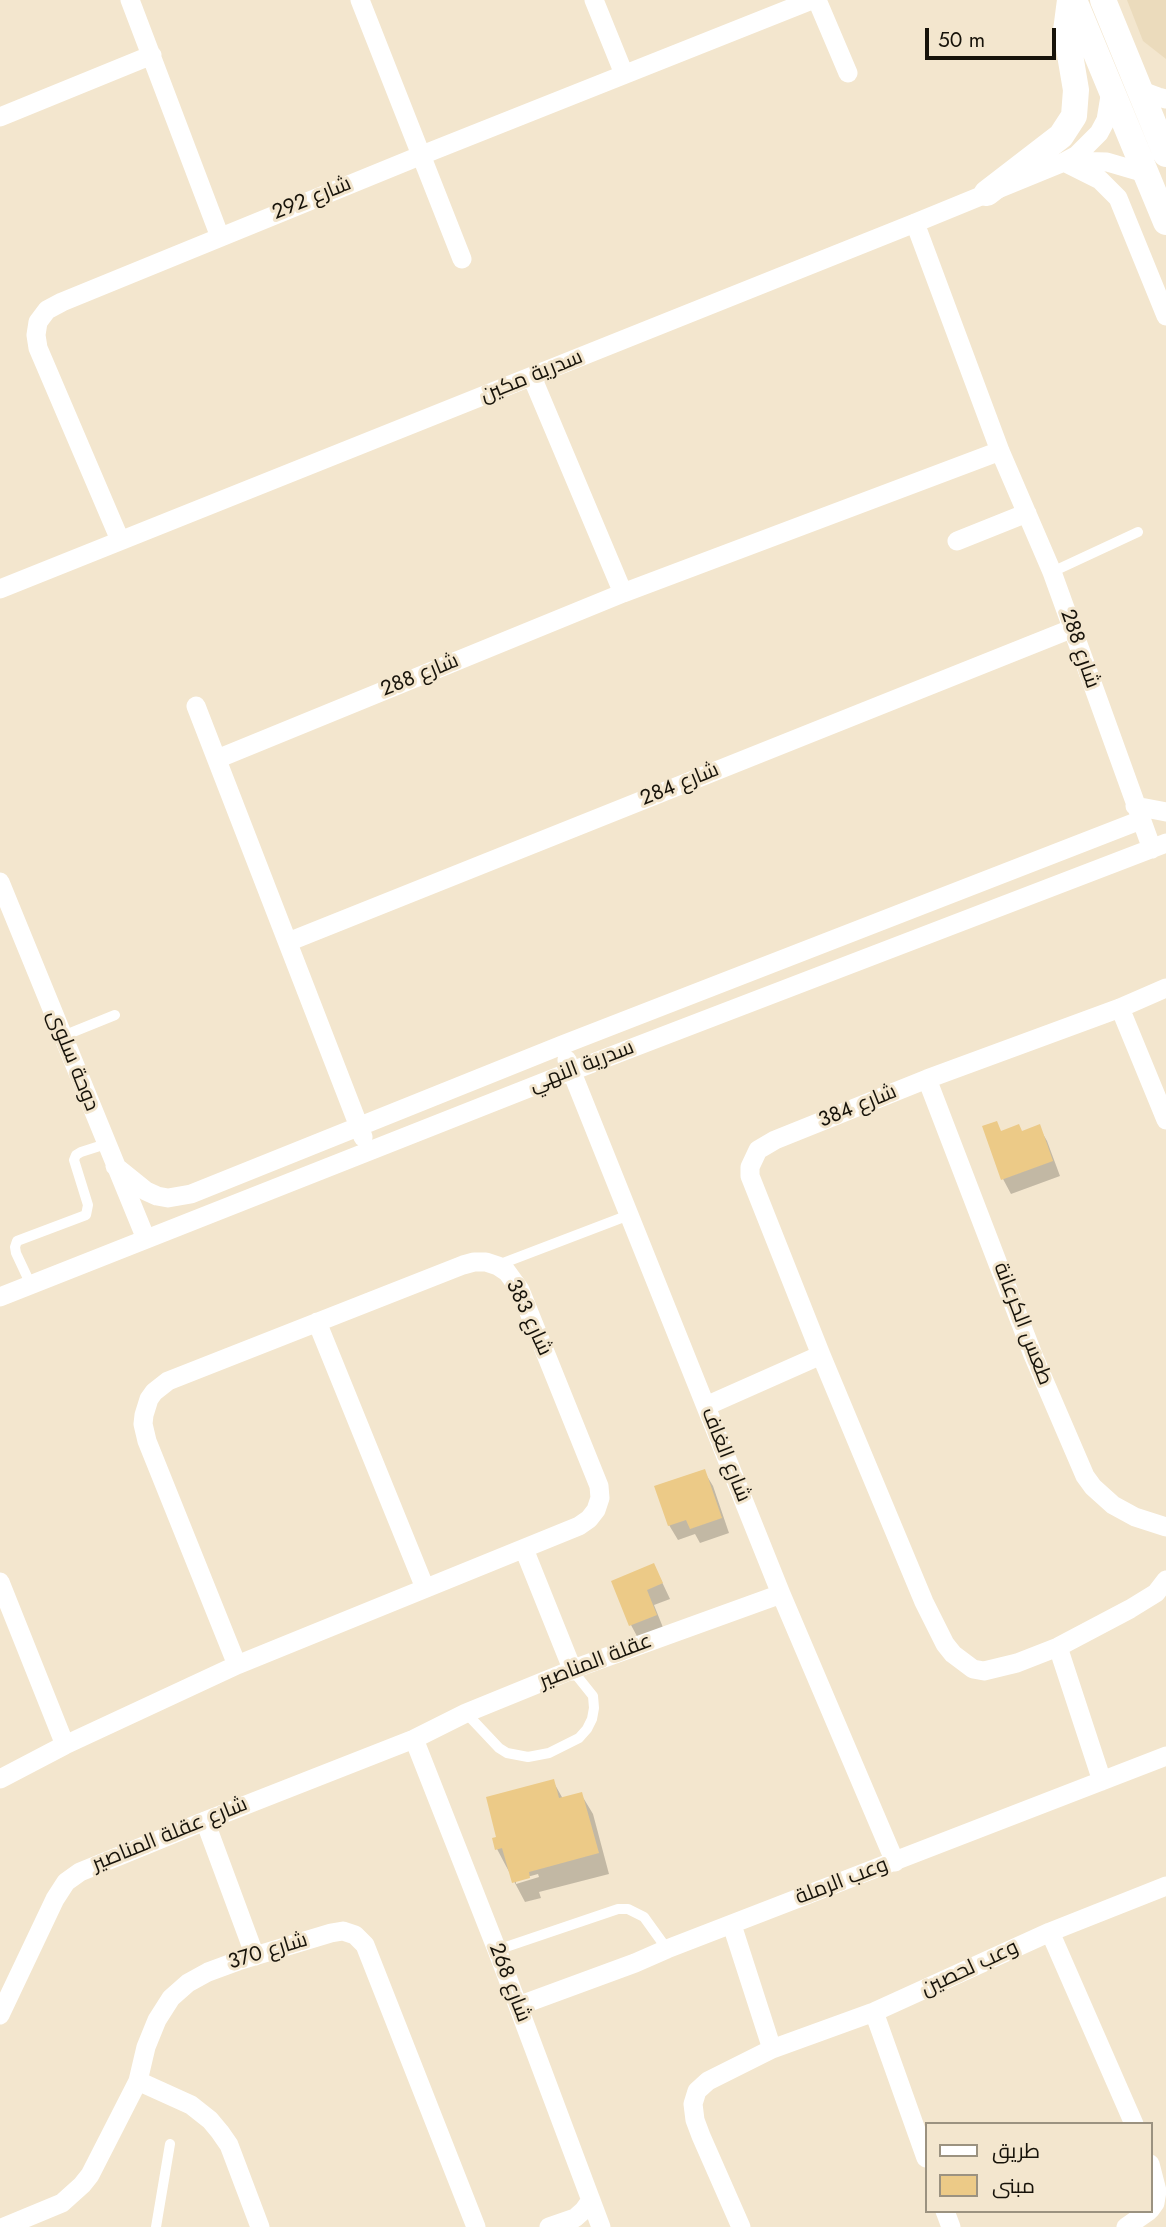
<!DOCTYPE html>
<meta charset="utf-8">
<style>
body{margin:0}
#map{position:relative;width:1166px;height:2227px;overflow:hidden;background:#f3e6ce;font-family:Jost,Cairo,sans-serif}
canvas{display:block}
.legend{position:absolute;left:925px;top:2122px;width:228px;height:91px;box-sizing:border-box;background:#f3e6ce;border:2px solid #9b9280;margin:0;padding:9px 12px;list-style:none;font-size:21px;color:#17130a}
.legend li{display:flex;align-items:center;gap:14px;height:35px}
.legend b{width:35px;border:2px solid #9b9280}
.scale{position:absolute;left:925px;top:28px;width:131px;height:32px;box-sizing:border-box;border:4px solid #17130a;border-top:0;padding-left:9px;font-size:21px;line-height:24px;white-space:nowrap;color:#17130a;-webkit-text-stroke:5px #f3e6ce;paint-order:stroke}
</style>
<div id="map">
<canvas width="1166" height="2227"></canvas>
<ul class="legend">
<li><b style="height:9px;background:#fff"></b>طريق</li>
<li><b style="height:19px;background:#ecca87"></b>مبنى</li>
</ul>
<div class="scale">50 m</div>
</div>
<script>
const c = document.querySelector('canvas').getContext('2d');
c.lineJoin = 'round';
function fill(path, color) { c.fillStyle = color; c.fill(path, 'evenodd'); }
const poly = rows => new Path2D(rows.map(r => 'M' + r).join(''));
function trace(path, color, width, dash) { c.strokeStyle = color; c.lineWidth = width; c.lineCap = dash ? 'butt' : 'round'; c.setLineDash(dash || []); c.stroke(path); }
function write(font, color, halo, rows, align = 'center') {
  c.font = font + ' Jost,Cairo,sans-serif'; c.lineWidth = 6; c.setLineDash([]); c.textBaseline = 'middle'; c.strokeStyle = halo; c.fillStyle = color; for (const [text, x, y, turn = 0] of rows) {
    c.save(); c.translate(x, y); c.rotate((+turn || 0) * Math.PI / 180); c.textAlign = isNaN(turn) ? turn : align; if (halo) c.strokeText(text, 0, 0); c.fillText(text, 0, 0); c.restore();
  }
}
fill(poly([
 [1127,0,1166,0,1166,59,1143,41]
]), '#ebdbbc');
fill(poly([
 [1039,1127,1047,1141,1060,1176,1011,1194,1003,1179,1002,1132,1022,1132],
 [704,1471,713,1486,729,1533,700,1543,695,1534,678,1540,669,1525],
 [654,1565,670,1599,654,1605,664,1630,639,1640,631,1625],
 [553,1781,563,1799,581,1794,593,1814,609,1874,539,1892,541,1898,525,1902,497,1849],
 [538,1874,539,1877,516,1884,516,1880]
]), '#0003');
fill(poly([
 [997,1121,1001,1131,1019,1124,1022,1131,1040,1124,1053,1161,1001,1180,982,1126],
 [705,1469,722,1518,690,1529,686,1520,668,1526,654,1486],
 [654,1563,663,1583,647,1590,657,1615,629,1626,611,1581],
 [554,1779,559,1798,582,1792,599,1853,529,1872,530,1878,512,1883,502,1848,495,1850,492,1838,496,1837,486,1797]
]), '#ecca87');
trace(poly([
 [1052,572,1138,532],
 [63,1036,115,1015],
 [498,1265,629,1215],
 [31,1285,16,1253,15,1247,17,1241,86,1215,88,1205,74,1160,76,1155,81,1152,106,1144],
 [466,1713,499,1748,507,1753,528,1757,549,1753,579,1738,587,1729,592,1719,594,1708,593,1696,573,1671],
 [497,1950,618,1909,628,1909,644,1917,667,1949],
 [156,2227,170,2144]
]), '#fff', 10);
trace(poly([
 [130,0,220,237],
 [360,0,462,259],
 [594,0,624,74],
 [817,0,848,73],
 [1139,90,1158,97,1166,99],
 [0,117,152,55],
 [1068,161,1107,162,1148,174],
 [1064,162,1100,180,1118,198,1166,316],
 [915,223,1000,451,1052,572,1152,849],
 [532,377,623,593],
 [120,540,38,348,36,335,38,322,47,310,62,302,422,155,812,0],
 [957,541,1027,513],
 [0,589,915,223,1064,162,1077,155,1099,133,1106,120,1111,90],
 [196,706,363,1137],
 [217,759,623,593,1000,451],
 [1135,806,1166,812],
 [0,882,146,1239],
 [288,942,1071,629],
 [1166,988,1120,1008,927,1079,775,1140,758,1150,750,1167,750,1176,821,1355,924,1602,945,1644,953,1654,973,1669,984,1671,1017,1663,1058,1647,1130,1609,1156,1593,1166,1580],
 [1120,1008,1166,1120],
 [567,1060,781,1594,895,1862],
 [927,1079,1033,1355,1085,1476,1093,1487,1113,1505,1135,1517,1166,1527],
 [115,1166,146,1191,157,1196,168,1198,191,1194,562,1045,1141,820],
 [0,1297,572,1071,1166,843],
 [317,1322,425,1588],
 [706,1406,821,1355],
 [524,1549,573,1671],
 [0,1582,65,1745],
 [1058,1647,1102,1781],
 [414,1739,497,1950,601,2227],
 [0,1779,65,1745,237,1665,579,1526,589,1519,596,1510,600,1498,599,1486,520,1290,507,1272,498,1266,486,1262,474,1262,463,1265,168,1381,154,1392,149,1399,144,1415,143,1424,147,1441,237,1665],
 [205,1821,255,1956],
 [732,1925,772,2049,874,2012,1050,1932,1166,1886],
 [1050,1932,1134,2124],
 [518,2006,635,1963,667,1949,1166,1756],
 [874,2012,926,2158],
 [0,2015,55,1899,66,1882,80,1872,205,1821,414,1739,466,1713,579,1667,781,1594],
 [138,2081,191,2105,210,2120,220,2132,229,2145,260,2227],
 [1150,2164,1157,2191,1155,2203,1150,2210],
 [945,2211,951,2227],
 [4,2227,62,2203,82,2185,90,2175,138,2081,146,2047,157,2020,171,1998,188,1983,208,1972,238,1961,331,1933,343,1931,355,1935,365,1945,476,2227],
 [549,2227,575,2218,584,2210,591,2200],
 [741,2227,701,2136,695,2120,693,2104,697,2091,708,2081,772,2049],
 [1126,2227,1149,2211]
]), '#fff', 19);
trace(poly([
 [1074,0,1166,222],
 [1103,0,1166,154],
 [987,193,1061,136,1074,116,1076,90,1066,31,1070,0]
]), '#fff', 26);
write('21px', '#17130a', '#f3e6ce', [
 ["شارع 292",312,199,-22],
 ["سدرية مكين",532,377,-22],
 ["شارع 288",1079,649,71],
 ["شارع 288",420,676,-22],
 ["شارع 284",680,785,-22],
 ["دوحة سلوى",72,1061,68],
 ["سدرية النهي",582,1067,-21],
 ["شارع 384",858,1107,-22],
 ["شارع 383",528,1318,65],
 ["طعس الكرعانة",1022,1324,69],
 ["شارع الغاف",725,1455,68],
 ["عقلة المناصير",596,1662,-21],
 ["شارع عقلة المناصير",170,1835,-22],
 ["وعب الرملة",842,1882,-21],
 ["شارع 370",268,1952,-17],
 ["وعب لحصين",970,1969,-25],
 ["شارع 268",509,1983,69]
]);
</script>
